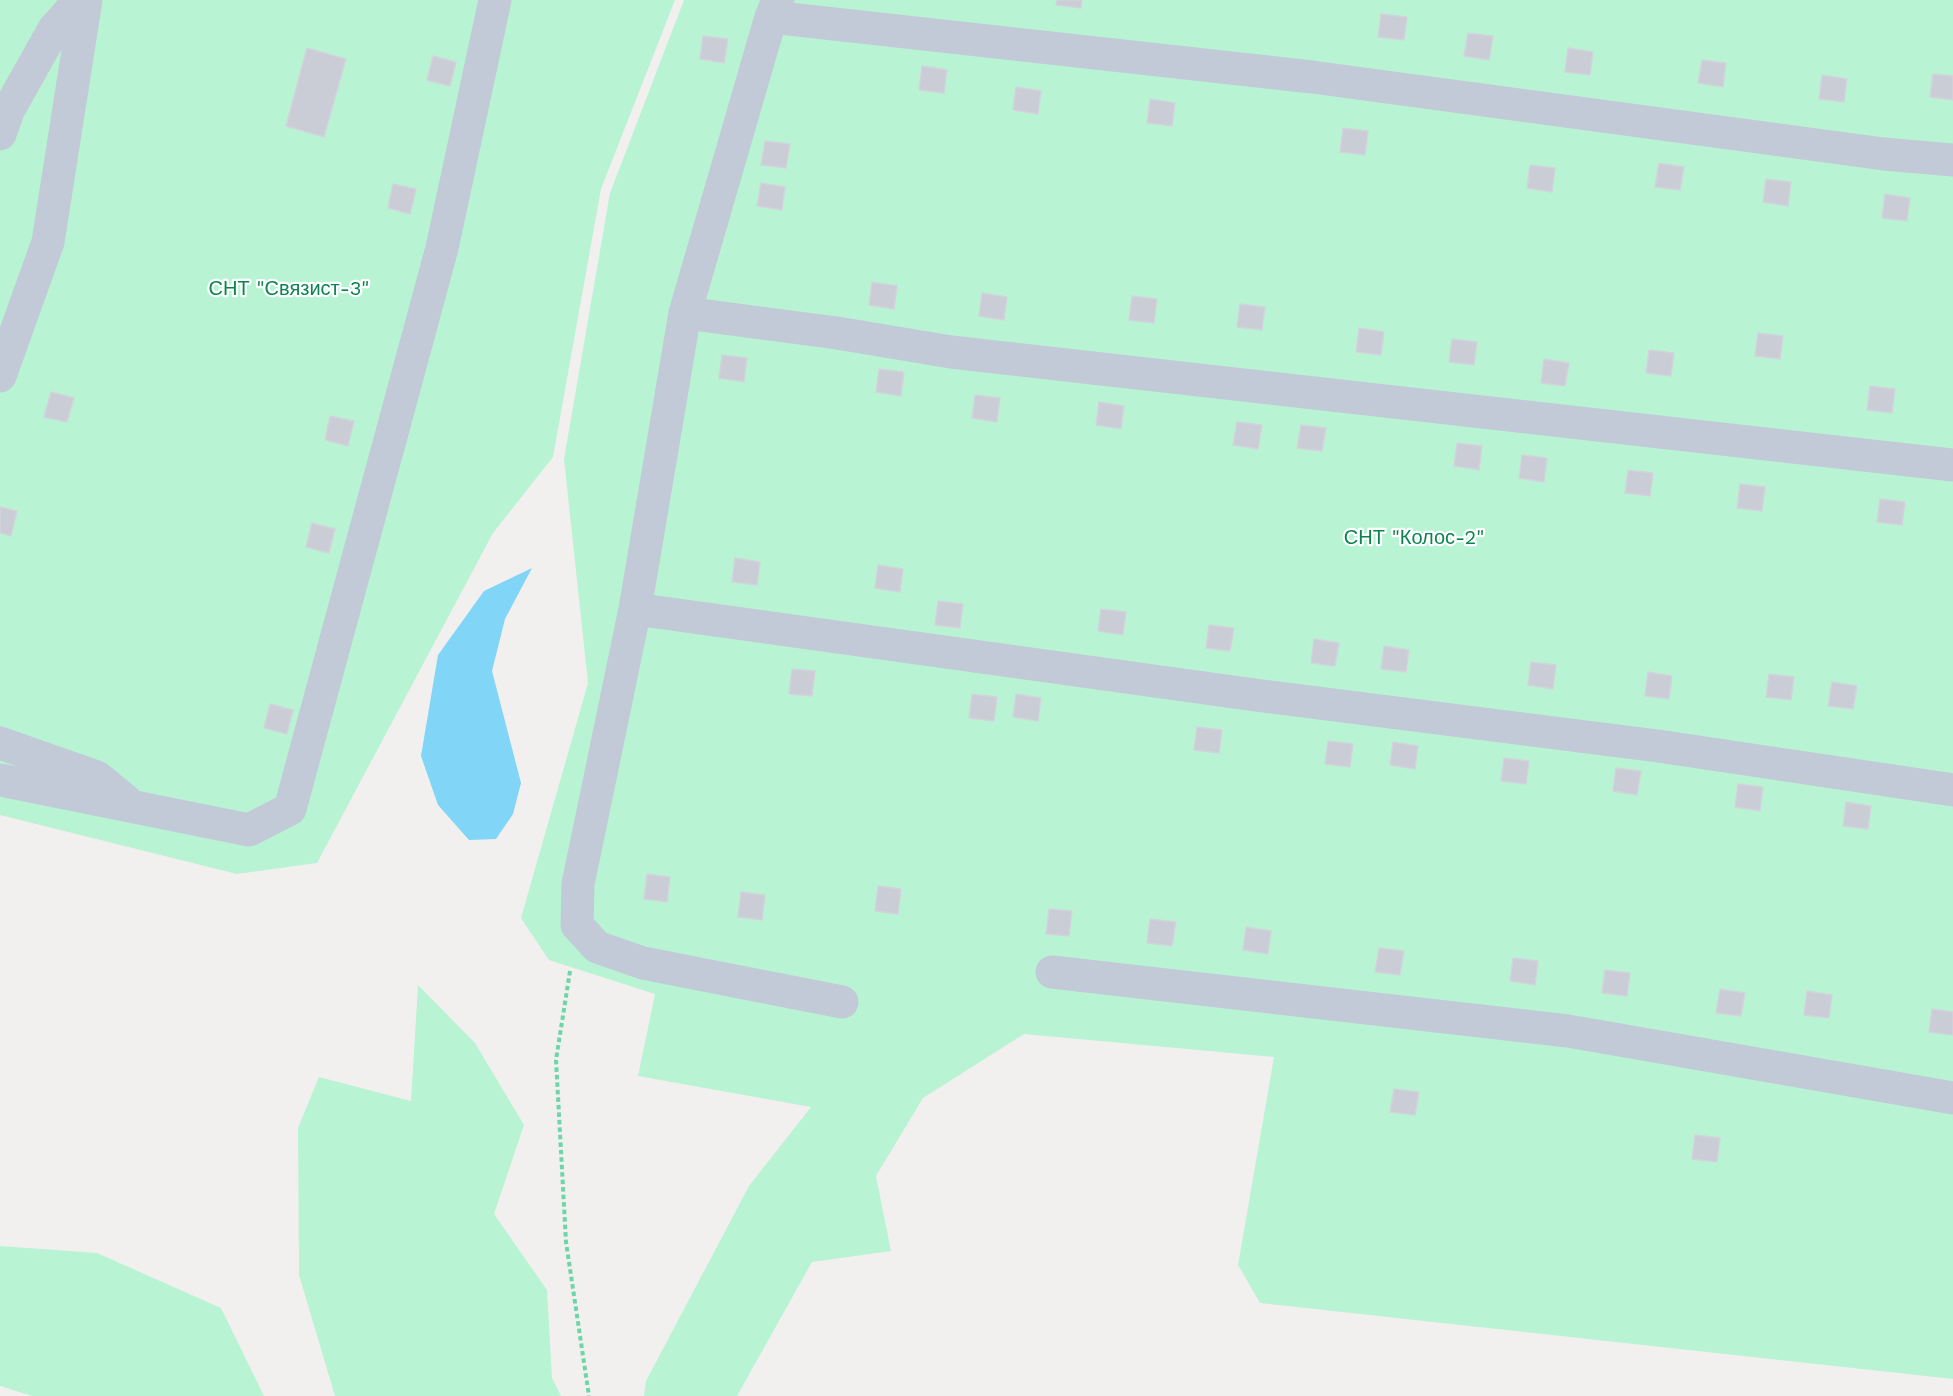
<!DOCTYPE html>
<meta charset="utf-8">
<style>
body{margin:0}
canvas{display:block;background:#f2efef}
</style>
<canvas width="1953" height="1396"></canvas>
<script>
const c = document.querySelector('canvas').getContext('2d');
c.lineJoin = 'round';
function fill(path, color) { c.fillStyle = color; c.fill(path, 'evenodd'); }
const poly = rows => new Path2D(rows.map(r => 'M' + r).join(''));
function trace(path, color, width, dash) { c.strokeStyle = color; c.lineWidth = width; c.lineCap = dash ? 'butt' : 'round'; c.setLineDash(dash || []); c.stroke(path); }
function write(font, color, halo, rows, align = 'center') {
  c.font = font + ' "Work Sans",sans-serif'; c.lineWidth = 4.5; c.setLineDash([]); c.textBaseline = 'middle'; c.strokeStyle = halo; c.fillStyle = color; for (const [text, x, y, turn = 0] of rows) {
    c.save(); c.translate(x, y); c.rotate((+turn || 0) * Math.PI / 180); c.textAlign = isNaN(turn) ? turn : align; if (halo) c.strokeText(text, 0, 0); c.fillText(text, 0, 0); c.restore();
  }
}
fill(poly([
 [0,0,675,0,601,189,553,457,493,533,317,863,237,874,0,815],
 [684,0,1953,0,1953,1379,1260,1303,1238,1265,1274,1057,1024,1034,923,1098,876,1176,891,1251,812,1262,737,1396,644,1396,646,1381,749,1186,811,1107,638,1076,655,994,549,960,521,918,588,683,564,459,610,193],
 [418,985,475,1043,524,1125,494,1214,547,1290,552,1378,561,1396,335,1396,299,1275,298,1128,319,1077,411,1101],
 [0,1246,97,1253,221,1308,264,1396,32,1396,0,1386]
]), '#b8f4d4');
fill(poly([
 [532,568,505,619,492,671,521,783,513,814,496,839,469,840,438,805,421,756,438,655,484,591]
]), '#81d5f6');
const building = poly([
 [1057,0,1082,0,1081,8,1056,5,1057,0],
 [1381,14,1407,17,1404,40,1378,37,1381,14],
 [1468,33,1493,36,1489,60,1464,56,1468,33],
 [703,36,728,39,724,63,700,59,703,36],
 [307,48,346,59,324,137,286,126,307,48],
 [1568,48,1593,52,1590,75,1565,72,1568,48],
 [433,56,456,62,450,86,427,80,433,56],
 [1702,60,1726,63,1723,87,1698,83,1702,60],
 [922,66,947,70,944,93,919,90,922,66],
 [1933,74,1953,76,1953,100,1930,97,1933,74],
 [1822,75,1847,79,1844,102,1819,99,1822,75],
 [1016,87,1041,91,1038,114,1013,110,1016,87],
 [1150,99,1175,103,1172,126,1147,123,1150,99],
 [1343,128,1368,131,1365,155,1340,152,1343,128],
 [765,141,790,144,786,168,761,165,765,141],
 [1659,163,1684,167,1680,190,1655,187,1659,163],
 [1530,165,1555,168,1552,192,1527,188,1530,165],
 [1766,179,1791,182,1788,206,1763,202,1766,179],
 [761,183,785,187,782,210,757,206,761,183],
 [393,184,416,189,410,214,388,208,393,184],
 [1885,194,1910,198,1907,221,1882,218,1885,194],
 [872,282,897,286,894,309,869,305,872,282],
 [982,293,1007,297,1004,320,979,316,982,293],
 [1132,296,1157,299,1154,323,1129,320,1132,296],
 [1240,304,1265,307,1262,330,1237,327,1240,304],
 [1359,328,1384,332,1381,355,1356,352,1359,328],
 [1758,333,1783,336,1780,359,1755,356,1758,333],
 [1452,339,1477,342,1474,365,1449,362,1452,339],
 [1649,350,1674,353,1671,376,1646,373,1649,350],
 [722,355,747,358,744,382,719,378,722,355],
 [1544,359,1569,363,1565,386,1541,383,1544,359],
 [879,369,904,372,901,396,876,392,879,369],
 [1870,386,1895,389,1892,413,1867,410,1870,386],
 [51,392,74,398,67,422,44,417,51,392],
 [975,395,1000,398,997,422,972,418,975,395],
 [1099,402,1124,406,1121,429,1096,425,1099,402],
 [330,416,354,421,348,446,325,440,330,416],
 [1237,422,1262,425,1258,449,1233,445,1237,422],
 [1301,425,1326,428,1322,451,1297,448,1301,425],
 [1457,443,1482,446,1479,470,1454,466,1457,443],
 [1522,455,1547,458,1544,482,1519,478,1522,455],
 [1628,470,1653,473,1650,496,1625,493,1628,470],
 [1740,484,1765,487,1762,511,1737,508,1740,484],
 [1880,499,1905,502,1902,525,1877,522,1880,499],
 [0,507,17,511,11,536,0,533,0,507],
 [312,523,335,529,329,553,306,547,312,523],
 [735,558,760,562,757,585,732,582,735,558],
 [878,565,903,569,900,592,875,588,878,565],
 [938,601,963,604,960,628,935,625,938,601],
 [1101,609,1126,612,1123,635,1098,631,1101,609],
 [1209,625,1234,628,1230,651,1206,648,1209,625],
 [1314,639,1339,643,1335,666,1311,663,1314,639],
 [1384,646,1409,650,1406,672,1381,669,1384,646],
 [1531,662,1556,665,1553,689,1528,685,1531,662],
 [792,669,815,671,812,696,789,694,792,669],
 [1648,672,1672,676,1669,699,1645,696,1648,672],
 [1769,674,1794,677,1791,700,1766,697,1769,674],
 [1832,682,1857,686,1853,709,1828,706,1832,682],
 [972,694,997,697,994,721,969,718,972,694],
 [1016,694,1041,698,1038,721,1013,717,1016,694],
 [270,704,293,710,287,734,264,728,270,704],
 [1197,727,1222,730,1219,753,1194,750,1197,727],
 [1328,741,1353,744,1350,767,1325,764,1328,741],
 [1393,742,1418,746,1415,769,1390,765,1393,742],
 [1504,758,1529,761,1526,784,1501,781,1504,758],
 [1616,768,1641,771,1637,795,1613,791,1616,768],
 [1738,784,1763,787,1760,811,1735,807,1738,784],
 [1846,802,1871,806,1868,829,1843,826,1846,802],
 [647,874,670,877,667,902,644,899,647,874],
 [878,886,901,889,898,914,875,911,878,886],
 [741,892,765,895,762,920,738,917,741,892],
 [1049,909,1072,911,1069,936,1046,934,1049,909],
 [1150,919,1176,922,1172,946,1147,943,1150,919],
 [1246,927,1271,931,1268,954,1243,950,1246,927],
 [1379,948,1404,951,1400,975,1375,972,1379,948],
 [1513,958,1538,961,1535,985,1510,981,1513,958],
 [1605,970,1630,973,1627,996,1602,993,1605,970],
 [1720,989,1745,993,1741,1016,1716,1013,1720,989],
 [1807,991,1832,995,1829,1018,1804,1015,1807,991],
 [1932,1009,1953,1012,1953,1035,1929,1032,1932,1009],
 [1394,1089,1419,1092,1415,1115,1390,1112,1394,1089],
 [1695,1135,1720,1138,1717,1162,1692,1159,1695,1135]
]);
fill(building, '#cacdd5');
trace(building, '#d2d4db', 1.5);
trace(poly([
 [570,971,556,1060,566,1242,589,1396]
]), '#6cd6a9', 4, [4.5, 3]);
trace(poly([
 [778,0,771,17,685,313,635,609,578,884,577,925,597,947,643,963,842,1002],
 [771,17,1312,77,1884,154,1953,160],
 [0,134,8,111,54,29,80,0],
 [685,313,837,333,951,352,1953,465],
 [0,376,48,242,86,0],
 [635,609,1255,695,1658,746,1953,790],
 [0,743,97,777,125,800],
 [0,780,249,830,290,809,442,248,495,0],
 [1052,972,1568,1031,1953,1098]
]), '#c1cad6', 33);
write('20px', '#0d8351', '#fff', [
 ["СНТ \"Связист-3\"",289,289],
 ["СНТ \"Колос-2\"",1414,538]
]);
</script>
